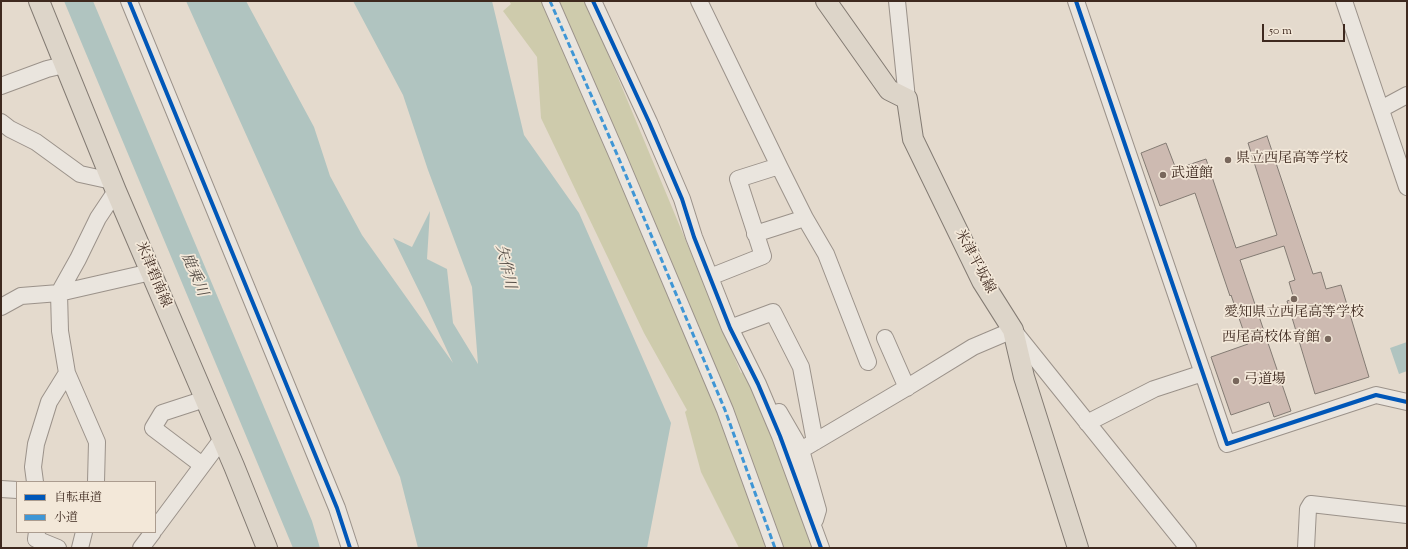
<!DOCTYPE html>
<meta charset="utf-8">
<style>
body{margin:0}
#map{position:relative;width:1408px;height:549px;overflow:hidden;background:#e4dacd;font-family:"Sorts Mill Goudy","Noto Serif JP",serif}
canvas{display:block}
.frame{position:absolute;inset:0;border:2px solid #3e291f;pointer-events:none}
.legend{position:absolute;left:16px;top:481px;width:140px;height:52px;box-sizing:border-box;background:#f3e8d9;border:1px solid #ab9c8f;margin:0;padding:5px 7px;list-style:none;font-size:12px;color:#3e291f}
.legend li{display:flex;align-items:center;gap:8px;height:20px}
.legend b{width:20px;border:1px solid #ab9c8f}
.scale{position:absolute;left:1262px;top:24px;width:83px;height:18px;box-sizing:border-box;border:2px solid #3e291f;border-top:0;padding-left:5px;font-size:12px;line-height:14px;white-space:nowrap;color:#3e291f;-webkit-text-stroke:3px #f3e8d9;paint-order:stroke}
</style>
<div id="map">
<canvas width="1408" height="549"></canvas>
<div class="frame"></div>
<ul class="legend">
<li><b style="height:5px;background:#0057b8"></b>自転車道</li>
<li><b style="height:5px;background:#3f96d5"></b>小道</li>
</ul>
<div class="scale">50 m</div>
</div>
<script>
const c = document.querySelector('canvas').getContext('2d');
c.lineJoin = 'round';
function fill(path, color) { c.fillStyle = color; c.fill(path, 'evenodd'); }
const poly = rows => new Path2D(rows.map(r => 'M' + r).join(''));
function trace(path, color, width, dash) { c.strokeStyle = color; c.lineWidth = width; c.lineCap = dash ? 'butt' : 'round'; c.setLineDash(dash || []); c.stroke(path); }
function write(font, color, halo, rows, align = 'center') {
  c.font = font + ' "Sorts Mill Goudy","Noto Serif JP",serif'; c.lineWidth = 3.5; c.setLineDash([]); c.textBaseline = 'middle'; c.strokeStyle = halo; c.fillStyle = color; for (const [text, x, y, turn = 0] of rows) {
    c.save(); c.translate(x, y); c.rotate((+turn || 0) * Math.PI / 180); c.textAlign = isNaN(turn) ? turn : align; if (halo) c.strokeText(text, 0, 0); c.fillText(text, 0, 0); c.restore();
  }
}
fill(poly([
 [509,1,586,1,741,373,744,371,772,437,790,484,812,548,739,548,701,472,685,412,687,410,644,333,541,118,537,57,503,11,511,4]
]), '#cecbac');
fill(poly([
 [64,1,93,1,312,521,320,548,293,548],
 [186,1,246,1,314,127,330,176,362,235,453,363,425,303,393,238,412,247,430,211,427,259,447,269,453,323,478,364,472,287,428,170,403,95,353,1,492,1,524,135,579,213,671,423,647,548,418,548,400,477],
 [1407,342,1407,371,1399,374,1390,348]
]), '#b0c4c0');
const building = poly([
 [1267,136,1313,274,1321,272,1326,289,1341,285,1369,377,1315,394,1287,301,1294,299,1289,282,1295,280,1284,246,1240,260,1291,411,1274,417,1269,402,1231,415,1211,357,1248,344,1231,295,1230,296,1195,193,1160,206,1141,153,1166,143,1176,169,1206,159,1236,248,1277,235,1248,143,1267,136]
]);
fill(building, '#cdbab1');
trace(building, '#837b73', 1);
const minor = poly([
 [129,1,337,508,350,548],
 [550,1,619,159,725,410,775,548],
 [593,1,649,122,682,199,694,237,730,328,758,384,780,436,821,548],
 [699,1,779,166,738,179,763,256,710,277],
 [897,1,907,99],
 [1076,1,1227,444,1376,395,1407,402],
 [1344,1,1407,187],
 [1,86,47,69,64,65],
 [1381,109,1407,95],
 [1,122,10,129,36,142,80,174,112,181],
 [805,218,826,254,868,362],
 [755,234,805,218,779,166],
 [1,307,21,296,59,293,151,272],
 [730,328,773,312,801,367,815,442],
 [885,338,907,388],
 [779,412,801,450,818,510,815,520],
 [1087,423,1154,389,1203,373],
 [801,450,911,385,973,347,1013,330,1188,548],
 [202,465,153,428,162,413,205,399],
 [35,482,33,467,36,444,49,402,67,373],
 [96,482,97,442,67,373,60,331,59,293,78,259,98,218,116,191],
 [1,489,17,490],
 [155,529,222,439],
 [37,532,36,539,58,548],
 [80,548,84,532],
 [141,548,153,532],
 [1306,548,1308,509,1311,504,1407,515]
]);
const major = poly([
 [39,1,116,191,234,466,267,548],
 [826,1,889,90,907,99,913,139,982,281,1013,330,1024,377,1078,548]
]);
trace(minor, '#9b928a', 18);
trace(major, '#837b73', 22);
trace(minor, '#eae5de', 16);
trace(major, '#ddd5c9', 20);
trace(poly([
 [550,1,619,159,725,410,775,548]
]), '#3f96d5', 3, [6, 3]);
trace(poly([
 [129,1,337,508,350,548],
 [593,1,649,122,682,199,694,237,730,328,758,384,780,436,821,548],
 [1076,1,1227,444,1376,395,1407,402]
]), '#0057b8', 4);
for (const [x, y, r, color] of [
 [1228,160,4,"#78675c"],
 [1163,175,4,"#78675c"],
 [1294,299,4,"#78675c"],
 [1328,339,4,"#78675c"],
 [1236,381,4,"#78675c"]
]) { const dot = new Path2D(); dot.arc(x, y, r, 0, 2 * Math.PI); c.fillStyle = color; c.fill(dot); trace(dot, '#f3e8d9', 1.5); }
write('14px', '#3e291f', '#f3e8d9', [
 ["県立西尾高等学校",1236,160],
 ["武道館",1171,175],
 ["愛知県立西尾高等学校",1294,314,"center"],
 ["西尾高校体育館",1320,339,"right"],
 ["弓道場",1244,381]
], 'left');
write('14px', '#3e291f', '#f3e8d9', [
 ["米津平坂線",974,262,62],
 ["米津碧南線",152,275,67]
]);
write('italic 15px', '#554d46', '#f3e8d9', [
 ["矢作川",504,267,77],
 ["鹿乗川",193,275,67]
]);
</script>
